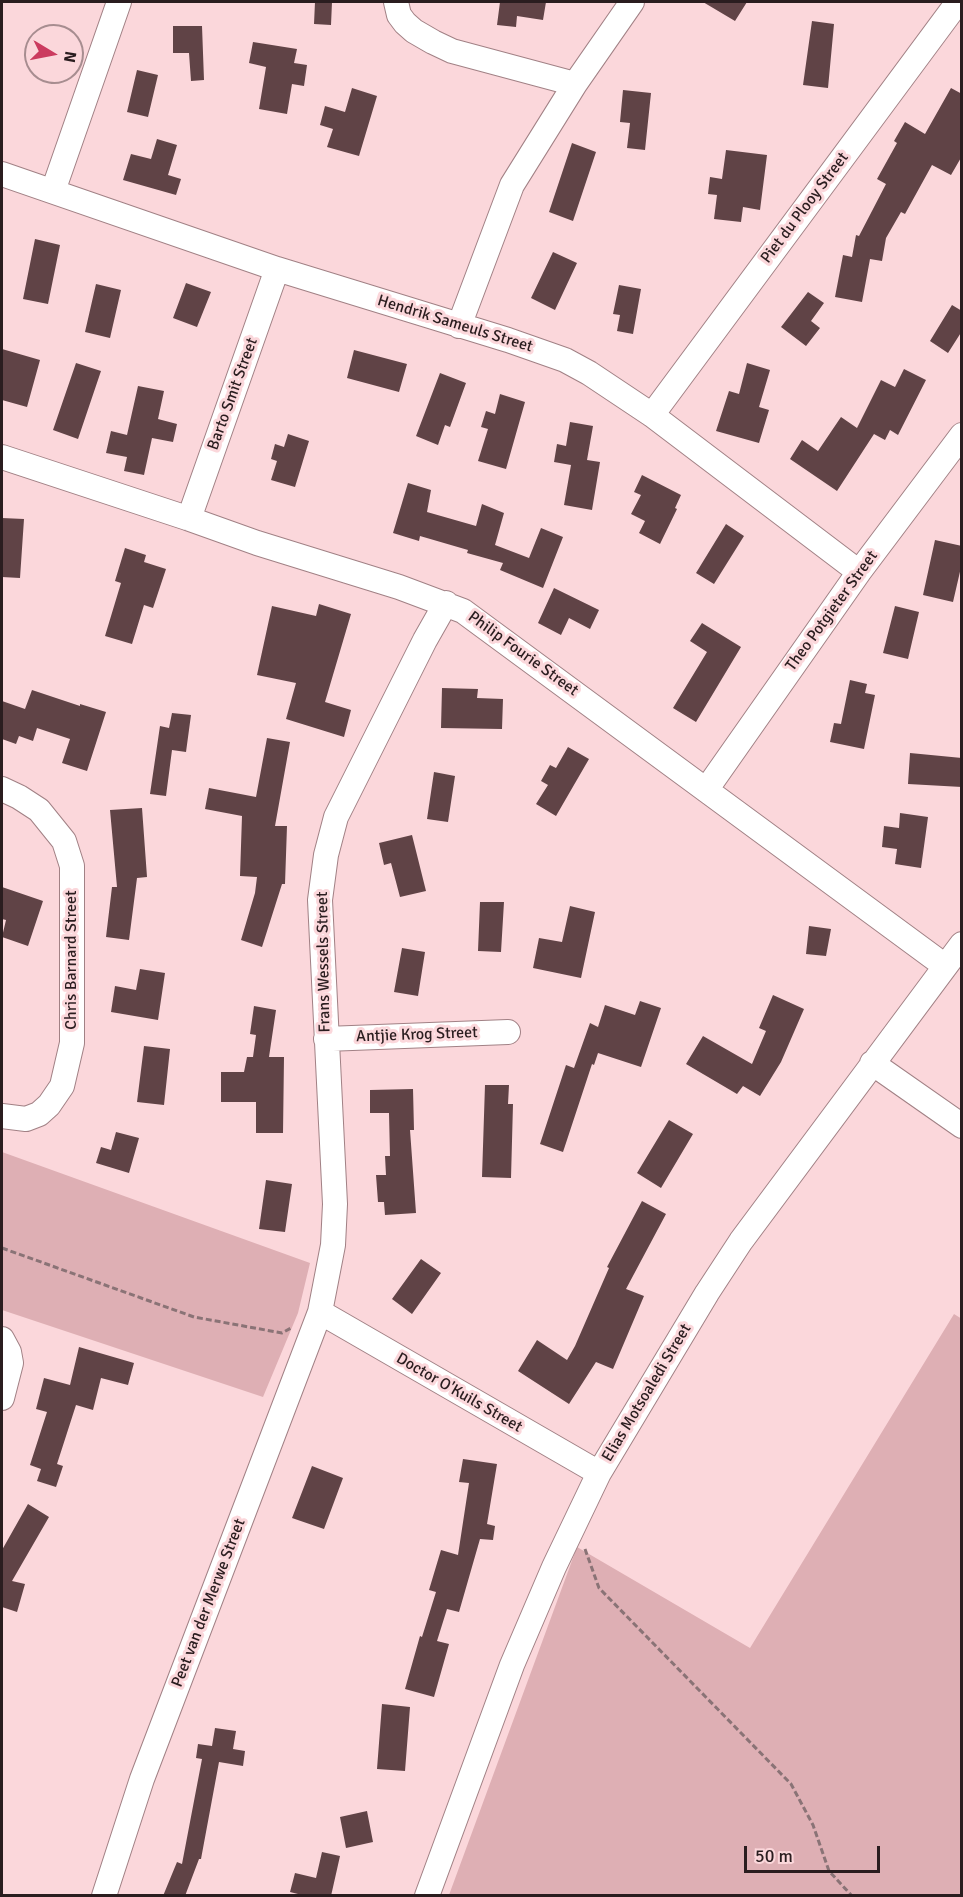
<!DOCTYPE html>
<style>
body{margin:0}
#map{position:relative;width:963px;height:1897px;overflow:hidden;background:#fbd7db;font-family:Signika,sans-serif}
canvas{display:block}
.frame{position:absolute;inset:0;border:3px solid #2a1d1f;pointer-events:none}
.north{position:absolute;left:24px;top:24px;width:60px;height:60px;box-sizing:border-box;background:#fbd7db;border:2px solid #a78d90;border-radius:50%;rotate:100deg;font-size:16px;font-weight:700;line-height:24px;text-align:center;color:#2a1d1f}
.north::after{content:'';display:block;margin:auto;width:21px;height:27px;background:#cb3b5f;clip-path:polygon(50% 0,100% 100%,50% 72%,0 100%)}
.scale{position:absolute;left:744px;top:1846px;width:136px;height:27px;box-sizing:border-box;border:3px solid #2a1d1f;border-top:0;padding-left:8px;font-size:18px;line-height:21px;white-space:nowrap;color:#2a1d1f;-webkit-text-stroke:4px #fbd7db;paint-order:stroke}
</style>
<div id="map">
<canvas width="963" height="1897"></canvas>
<div class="frame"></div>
<div class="north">N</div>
<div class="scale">50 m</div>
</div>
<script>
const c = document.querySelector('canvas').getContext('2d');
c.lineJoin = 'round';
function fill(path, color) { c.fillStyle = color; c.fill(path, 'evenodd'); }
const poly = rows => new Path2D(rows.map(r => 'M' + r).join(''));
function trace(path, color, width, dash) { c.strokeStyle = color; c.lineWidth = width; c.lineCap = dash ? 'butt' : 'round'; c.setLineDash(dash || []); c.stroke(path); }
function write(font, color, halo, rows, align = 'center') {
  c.font = font + ' Signika,sans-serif'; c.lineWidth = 6; c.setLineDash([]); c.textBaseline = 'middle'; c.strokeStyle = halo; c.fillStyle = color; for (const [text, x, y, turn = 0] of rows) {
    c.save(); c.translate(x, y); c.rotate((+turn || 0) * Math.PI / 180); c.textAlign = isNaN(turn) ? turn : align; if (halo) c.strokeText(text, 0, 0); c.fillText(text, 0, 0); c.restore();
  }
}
fill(poly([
 [2,1152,310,1263,298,1313,263,1397,2,1310],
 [954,1314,962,1319,961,1895,449,1895,577,1547,750,1648]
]), '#deafb4');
fill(poly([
 [315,2,332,2,331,25,314,24],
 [500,2,546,2,543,20,517,16,516,27,497,25],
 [703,2,747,2,735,21],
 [812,21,834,24,828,88,803,85],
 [173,26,202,26,204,80,191,81,189,53,173,53],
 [253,42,297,49,294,63,307,65,304,86,292,84,287,114,259,109,266,67,249,63],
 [137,70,158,75,148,117,127,112],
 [352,88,377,96,359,156,327,147,333,129,320,125,325,106,345,112],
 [951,88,962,94,962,156,951,175,932,165,905,214,901,212,886,238,882,261,870,259,862,302,835,297,843,255,852,257,856,235,859,236,886,184,877,179,897,143,894,141,905,122,925,134],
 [623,90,651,93,645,150,627,148,630,123,620,122],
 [157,139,177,145,168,175,181,179,176,195,123,180,131,154,151,159],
 [572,143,596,152,573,221,549,212],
 [726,150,767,155,760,210,743,207,741,222,714,219,717,195,708,194,710,177,722,179],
 [35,239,60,245,48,304,23,299],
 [553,252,577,263,555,310,531,298],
 [186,283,211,292,197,327,173,318],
 [96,284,121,290,110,338,85,332],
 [619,285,641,289,633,334,617,331,620,315,613,314],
 [808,292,824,303,811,321,820,328,806,346,781,327],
 [952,305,962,311,962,331,948,353,930,341],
 [2,349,40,360,27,407,2,400],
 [354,350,407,364,399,392,347,378],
 [76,363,101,371,78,439,53,430],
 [747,363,770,370,759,407,769,410,759,443,716,431,729,391,739,394],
 [904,369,926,380,898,435,890,430,885,440,874,434,837,491,790,459,802,440,818,451,841,417,857,428,881,380,895,387],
 [440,373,466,383,450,427,445,425,438,445,416,436],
 [138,386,164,391,158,419,177,424,173,442,152,438,144,475,124,471,127,457,106,453,111,431,127,435],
 [500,394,525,402,506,469,478,461,488,429,481,427,486,411,495,414],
 [570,422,593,426,587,460,600,462,592,510,564,505,571,465,554,462,557,444,566,446],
 [288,434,309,441,295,487,271,480,277,461,271,459,275,444,284,447],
 [642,475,681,495,675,508,677,509,660,544,639,533,645,521,631,514,641,495,634,492],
 [408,483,431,490,427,512,476,526,482,504,504,513,495,545,529,558,541,528,563,537,543,588,500,570,503,563,467,553,468,550,420,536,419,541,393,533],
 [2,518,24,519,20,578,2,577],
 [726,524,744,536,714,584,696,573],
 [935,540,962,546,962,563,953,602,923,595],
 [125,548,146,555,144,562,166,569,153,608,144,605,132,644,105,636,121,583,115,581],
 [554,588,599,610,590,629,569,618,561,635,538,623],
 [319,604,351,614,325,702,351,710,344,737,286,719,296,683,257,675,272,606,316,616],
 [895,606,919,612,908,659,883,653],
 [702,623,741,647,696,722,673,708,707,652,690,641],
 [850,680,867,684,865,693,875,695,864,749,830,742,834,723,841,724],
 [442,688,478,689,477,698,503,699,502,729,441,728],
 [32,690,80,706,80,704,106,712,87,771,62,763,70,739,37,728,33,741,19,736,16,744,2,739,2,701,25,709],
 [172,713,191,715,186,752,172,750,166,796,150,794,160,726,169,728],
 [267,738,290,742,275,826,287,826,285,884,282,884,262,947,241,940,255,893,257,877,240,876,242,816,205,809,209,788,256,797],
 [568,747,589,759,556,816,536,804,548,785,541,781,550,765,556,768],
 [910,753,962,758,962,787,908,784],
 [434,772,455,776,448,822,427,819],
 [142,808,147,877,137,878,129,940,106,937,112,887,117,887,110,810],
 [900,813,928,817,921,868,895,864,897,849,882,847,884,826,899,828],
 [412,835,426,891,400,897,391,863,384,865,379,843],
 [2,887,43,901,28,946,2,937,6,920,2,919],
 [480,902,504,902,501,952,478,951],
 [570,906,595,912,581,978,533,968,539,938,562,942],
 [809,926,831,929,826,956,806,954],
 [402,948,425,952,418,996,394,992],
 [140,969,165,973,158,1020,111,1012,115,986,136,990],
 [773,995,804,1009,781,1062,760,1096,743,1086,737,1094,686,1064,703,1036,752,1064,766,1031,759,1028],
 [640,1001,661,1008,641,1067,598,1053,594,1065,592,1064,563,1152,540,1144,566,1065,574,1068,590,1023,598,1027,605,1005,635,1015],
 [254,1006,276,1010,269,1057,284,1057,283,1133,256,1133,256,1102,221,1102,221,1072,244,1072,247,1057,253,1057,256,1035,250,1034],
 [144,1046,170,1049,164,1105,137,1102],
 [485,1085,509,1085,508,1104,513,1104,511,1178,482,1177],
 [413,1089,414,1130,410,1130,416,1213,385,1215,384,1202,378,1202,376,1175,386,1175,385,1156,390,1156,389,1113,370,1113,370,1090],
 [669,1120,693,1134,661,1188,637,1173],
 [116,1132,139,1138,129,1173,96,1163,101,1147,111,1150],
 [266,1180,292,1184,285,1232,259,1229],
 [642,1201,666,1214,626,1289,644,1296,613,1369,596,1362,569,1404,518,1371,537,1340,567,1360,575,1346,609,1268,607,1267],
 [421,1259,441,1273,412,1314,392,1299],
 [79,1347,134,1363,128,1385,101,1378,93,1410,76,1405,57,1464,63,1466,56,1487,37,1481,41,1469,30,1465,47,1412,36,1409,44,1378,70,1385],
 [463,1459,497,1464,487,1524,495,1526,493,1540,480,1539,459,1612,447,1609,437,1641,449,1644,434,1697,405,1689,420,1636,422,1637,436,1592,429,1590,441,1550,458,1555,469,1483,459,1482],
 [312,1466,343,1478,324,1529,292,1518],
 [28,1504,49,1517,12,1581,25,1584,17,1612,2,1607,2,1550],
 [382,1704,410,1707,405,1771,377,1769],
 [215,1728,236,1731,233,1749,245,1751,243,1766,219,1762,201,1859,199,1859,185,1896,163,1896,177,1862,182,1864,202,1759,196,1758,198,1744,212,1746],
 [367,1811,373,1842,346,1848,340,1817],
 [322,1852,340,1856,331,1896,306,1896,290,1892,295,1873,316,1878]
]), '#604346');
const minor = poly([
 [396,2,399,15,405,23,414,31,433,42,452,51,575,84],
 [2,174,277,269,508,340,565,360,589,373,652,415,859,572],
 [53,191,119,2],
 [459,326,512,185,575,84,632,2],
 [652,415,958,2],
 [2,457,187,518,257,543,399,587,463,611,945,966],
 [187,518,192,510,277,269],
 [2,789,19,797,39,810,64,841,72,866,72,1043,62,1086,49,1105,39,1114,26,1119,2,1116],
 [706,790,859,572,962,435],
 [326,1039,508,1032],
 [872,1063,962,1126],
 [320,1312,599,1473],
 [2,1339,9,1352,11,1363,2,1398],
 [104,1896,142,1779,320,1312,333,1245,335,1204,320,900,326,855,336,817,425,640,446,603],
 [427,1896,512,1665,554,1567,599,1473,707,1293,741,1241,962,944]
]);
trace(minor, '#a18185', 26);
trace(poly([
 [2,1248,194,1317,282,1333,291,1328],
 [585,1549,599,1588,791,1784,813,1825,829,1871,852,1896]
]), '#8a7376', 3, [6, 3]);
trace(minor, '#fff', 24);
write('16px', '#2a1d1f', '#fbd7db', [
 ["Piet du Plooy Street",805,208,-53],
 ["Hendrik Sameuls Street",455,324,17],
 ["Barto Smit Street",233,394,-70],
 ["Theo Potgieter Street",832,611,-54],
 ["Philip Fourie Street",523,654,36],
 ["Chris Barnard Street",72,960,-90],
 ["Frans Wessels Street",324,962,-91],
 ["Antjie Krog Street",417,1035,-2],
 ["Doctor O'Kuils Street",459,1393,30],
 ["Elias Motsoaledi Street",647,1393,-59],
 ["Peet van der Merwe Street",209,1603,-69]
]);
</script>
